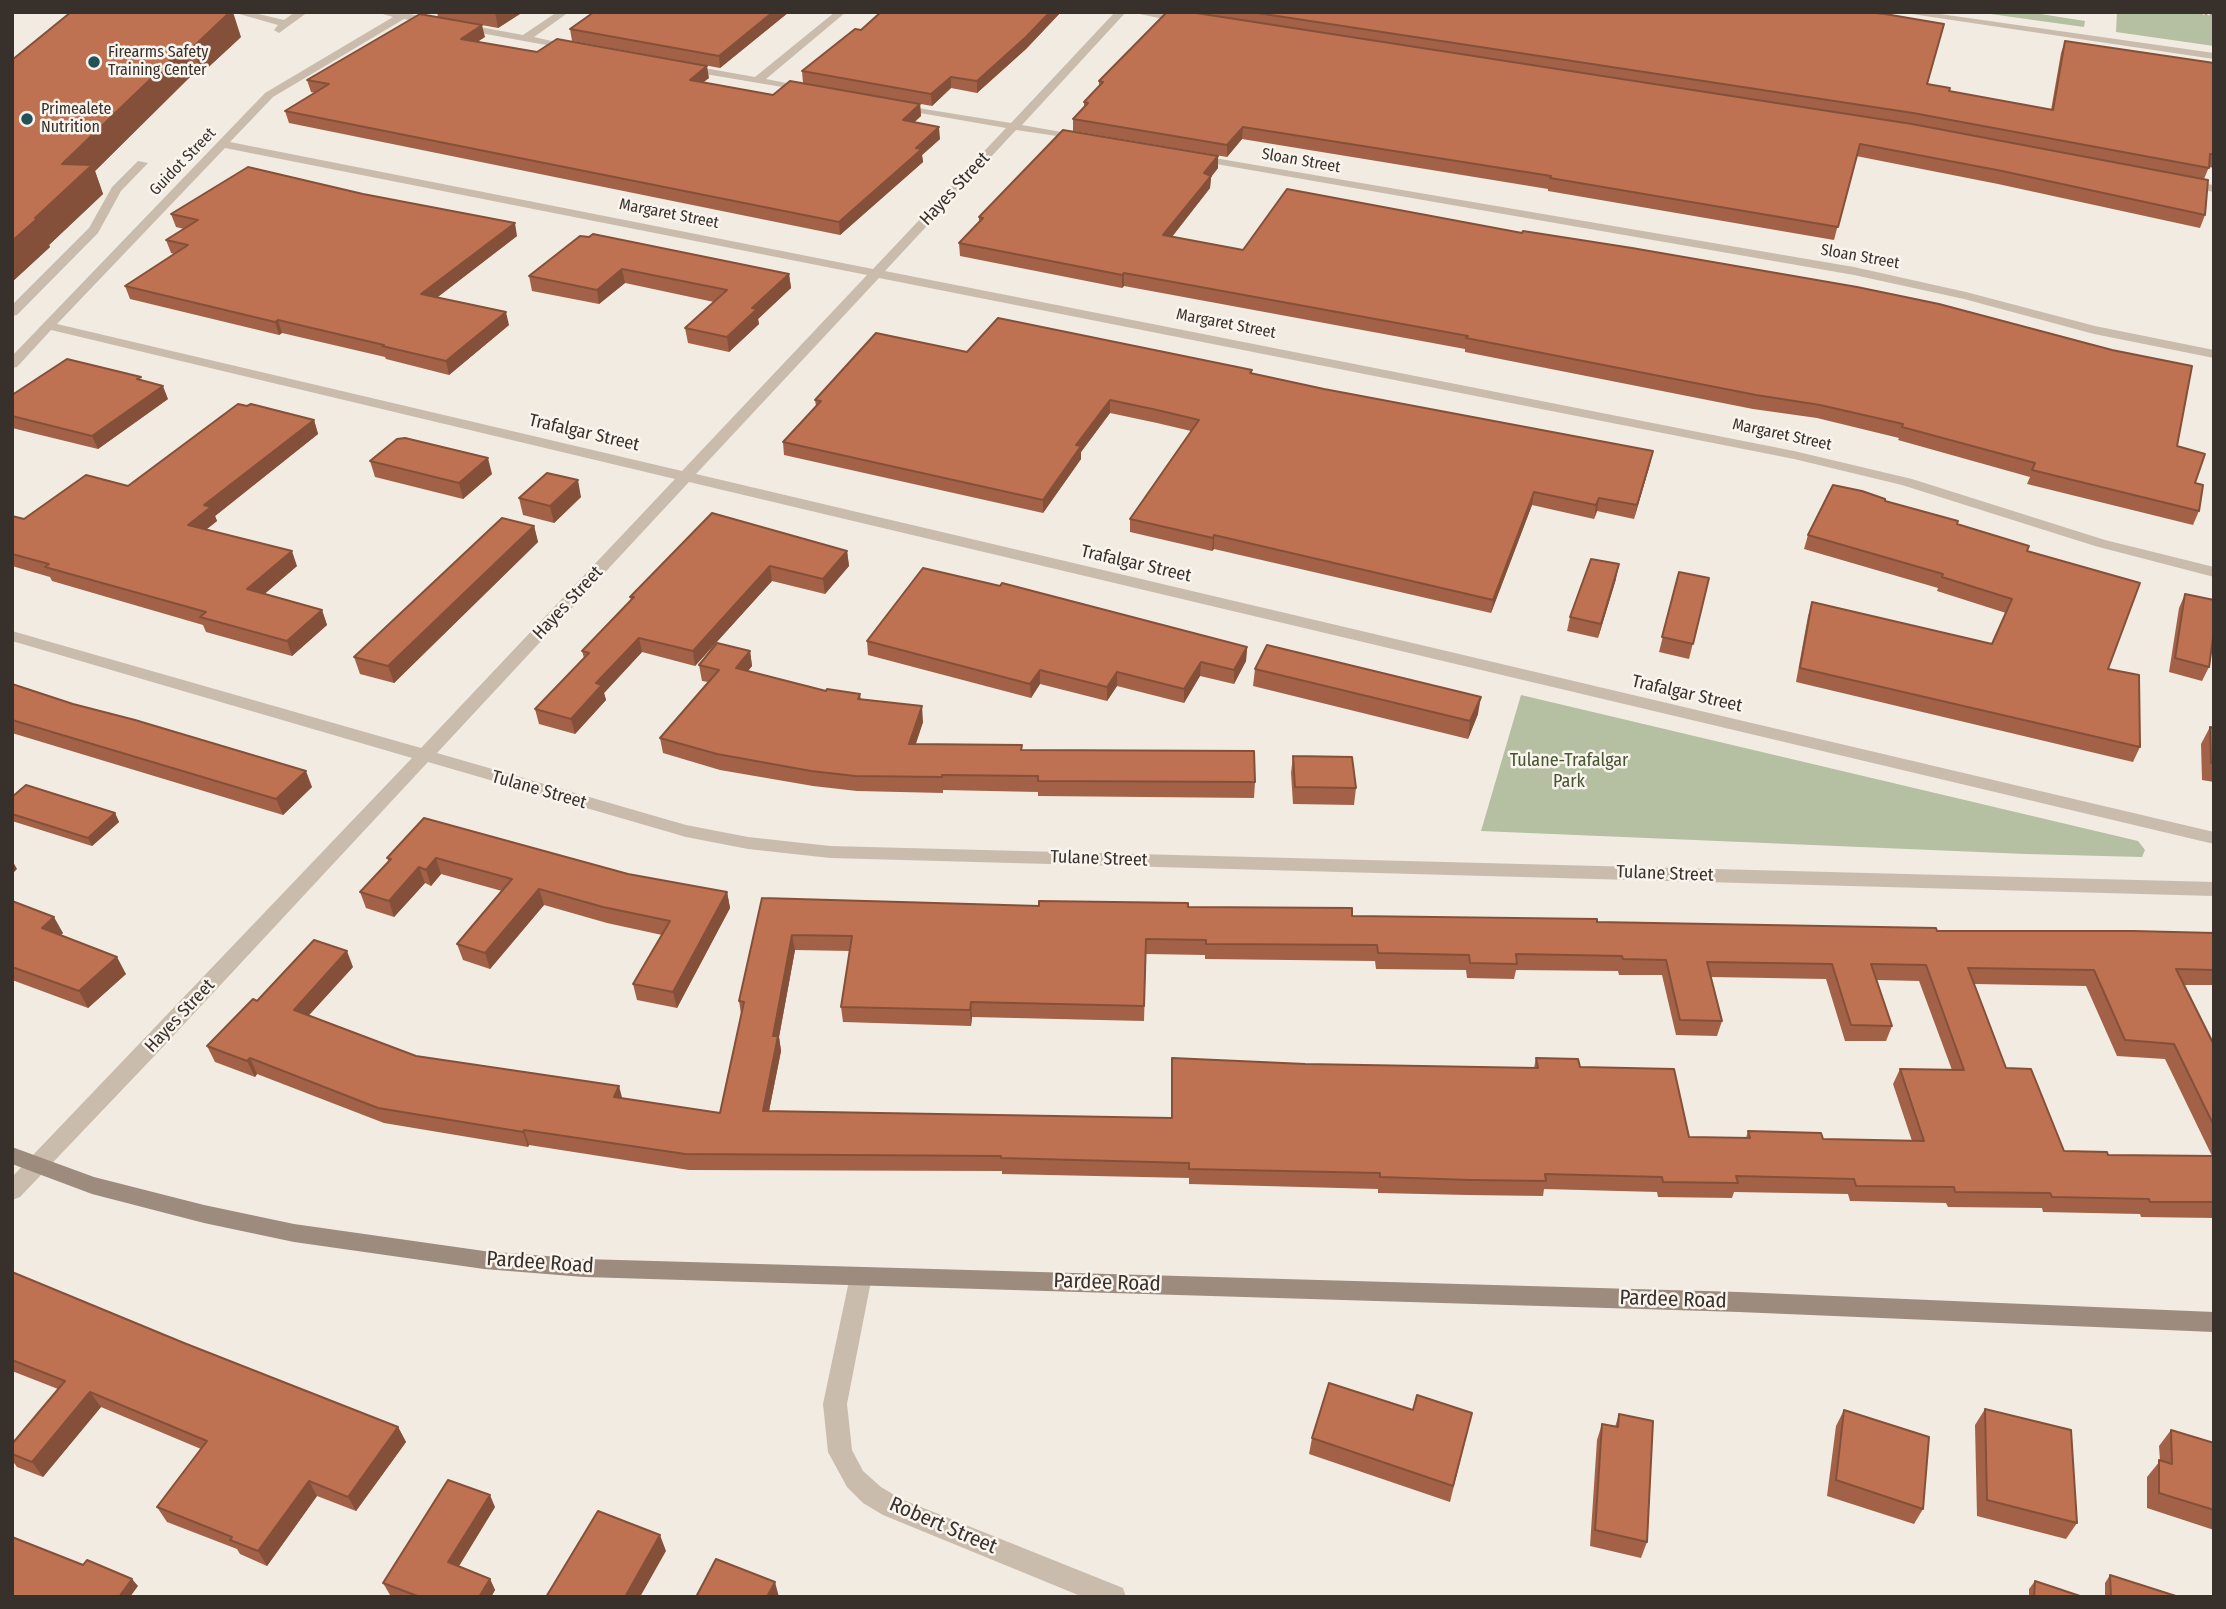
<!DOCTYPE html>
<style>
body{margin:0}
#map{position:relative;width:2226px;height:1609px;overflow:hidden;background:#f2ebe1;font-family:"Fira Sans Condensed",sans-serif}
canvas{display:block}
.frame{position:absolute;inset:0;border:14px solid #38302b;pointer-events:none}
</style>
<div id="map">
<canvas width="2226" height="1609"></canvas>
<div class="frame"></div>
</div>
<script>
const c = document.querySelector('canvas').getContext('2d');
c.lineJoin = 'round';
function fill(path, color) { c.fillStyle = color; c.fill(path, 'evenodd'); }
const poly = rows => new Path2D(rows.map(r => 'M' + r).join(''));
function trace(path, color, width, dash) { c.strokeStyle = color; c.lineWidth = width; c.lineCap = dash ? 'butt' : 'round'; c.setLineDash(dash || []); c.stroke(path); }
function write(font, color, halo, rows, align = 'center') {
  c.font = font + ' "Fira Sans Condensed",sans-serif'; c.lineWidth = 5; c.setLineDash([]); c.textBaseline = 'middle'; c.strokeStyle = halo; c.fillStyle = color; for (const [text, x, y, turn = 0] of rows) {
    c.save(); c.translate(x, y); c.rotate((+turn || 0) * Math.PI / 180); c.textAlign = isNaN(turn) ? turn : align; if (halo) c.strokeText(text, 0, 0); c.fillText(text, 0, 0); c.restore();
  }
}
fill(poly([
 [1976,12,2028,12,2085,21,2084,27],
 [2117,12,2185,12,2214,16,2214,46,2116,32],
 [1521,695,2138,841,2145,850,2142,857,2026,854,1481,831]
]), '#b4c0a1');
trace(poly([
 [2190,12,2214,15]
]), '#b5a697', 2.5, [2.5, 2.5]);
fill(poly([
 [232,12,250,12,284,20,295,12,308,12,279,33,274,30,278,25,232,12],
 [138,161,148,163,121,191,98,233,17,315,12,316,12,305,89,228,112,187,138,161]
]), '#cabcad');
fill(poly([
 [376,12,399,12,523,35,557,12,569,12,534,37,578,47,573,50,404,19,273,97,230,142,873,269,1006,128,897,109,892,106,893,104,1011,123,1115,12,1126,12,1022,125,1084,136,1084,140,1016,130,885,271,1794,451,1912,479,2105,540,2214,567,2214,577,2095,546,1902,485,1794,459,879,278,696,474,2214,832,2214,844,689,482,437,753,686,825,748,837,830,846,2214,882,2214,896,830,858,748,849,686,837,428,762,160,1050,20,1197,12,1200,12,1177,412,758,12,641,12,631,421,748,675,479,51,330,17,367,12,368,12,356,265,93,393,17,376,12],
 [225,148,867,275,682,471,57,324,225,148],
 [835,12,846,12,766,79,812,88,812,92,687,71,682,68,687,65,755,77,835,12],
 [1130,12,1154,12,1188,20,1183,23,1130,12],
 [1898,12,1926,12,2214,53,2214,59,1898,12],
 [1197,155,1854,267,1966,292,2095,326,2214,350,2214,358,2094,334,1964,299,1854,275,1193,160,1191,158,1197,155],
 [2185,181,2214,185,2214,192,2181,186,2181,182,2185,181],
 [861,1267,869,1269,872,1276,847,1404,852,1450,863,1471,881,1487,901,1499,1123,1588,1126,1597,1083,1597,883,1515,863,1503,847,1487,828,1452,823,1404,850,1276,853,1269,861,1267]
]), '#cabcad');
fill(poly([
 [12,1147,94,1177,204,1205,294,1224,484,1251,584,1259,1739,1292,2214,1312,2214,1332,1739,1312,584,1277,484,1269,294,1242,204,1223,92,1194,12,1164,12,1147]
]), '#9d8b7e');
fill(poly([
 [437,12,523,12,498,28,438,17],
 [789,12,720,68,572,41,570,29],
 [881,12,1061,12,1026,49,977,93,951,88,932,106,803,83,802,71,861,30],
 [1167,12,1867,12,1927,84,1949,91,2051,110,2061,53,2065,41,2214,63,2214,168,2209,167,2204,179,2205,215,2200,228,1998,184,1856,156,1834,240,1548,191,1548,189,1242,139,1227,157,1073,131,1073,119,1084,107,1084,102,1099,86,1099,81],
 [241,37,201,74,193,74,95,171,103,194,49,245,50,247,12,282,12,60],
 [485,37,477,42,537,52,709,78,703,82,773,95,920,104,921,116,914,122,940,139,922,155,923,162,840,235,289,123,285,111,315,93,311,92,307,80],
 [1218,156,1218,168,1211,177,1210,188,1172,237,2177,446,2195,483,2199,511,2193,525,2027,484,2030,477,1898,440,1899,438,1817,418,1753,409,1465,352,1465,349,1124,286,1122,288,960,256,959,243,979,222,979,217],
 [171,214,517,236,437,297,509,325,449,375,386,359,385,357,282,333,279,335,130,299,125,286,174,254,171,253,166,240,184,229,176,227],
 [580,236,789,274,791,288,758,319,759,324,729,352,688,343,685,328,714,302,625,283,599,304,532,291,529,276],
 [967,352,1252,370,1252,374,1650,464,1634,519,1597,511,1594,519,1532,505,1491,613,1214,549,1212,551,1130,532,1130,519,1191,431,1157,423,1110,413,1081,452,1081,459,1043,513,784,455,783,442,816,406,815,400],
 [12,395,168,399,98,449,12,428],
 [314,420,318,434,215,516,217,521,207,529,297,566,264,594,322,610,327,625,292,656,206,632,203,625,52,581,50,577,12,566,12,516,24,519,128,486],
 [370,461,492,474,463,499,375,477],
 [581,497,554,523,523,515,519,498],
 [1885,501,1957,524,2027,551,2108,669,2140,747,2133,762,1796,682,1808,616,1812,602,1992,644,2006,613,1937,591,1938,588,1804,549,1808,535],
 [712,513,847,551,849,566,825,594,772,581,695,666,642,652,604,693,606,700,575,734,539,724,535,709,584,658,582,651,631,600,630,597],
 [534,526,538,542,394,683,360,674,354,657],
 [1679,572,1709,578,1689,659,1659,652],
 [1616,579,1598,638,1567,631,1570,617],
 [2185,594,2214,600,2214,646,2212,645,2209,667,2202,681,2169,672,2179,608],
 [867,641,1247,647,1246,661,1234,684,1200,676,1184,703,1117,686,1107,701,1040,684,1031,698,868,655],
 [750,651,752,666,748,671,826,691,860,694,861,700,923,722,916,744,1022,750,1255,782,1254,798,1038,796,1038,792,943,790,943,793,857,791,813,786,720,770,663,753,660,738,708,682,702,681,699,665],
 [1255,669,1478,714,1468,739,1253,686],
 [12,684,312,787,283,815,12,733],
 [2210,727,2214,728,2214,782,2202,780,2201,744],
 [1293,756,1356,788,1354,805,1293,804,1291,773],
 [12,797,115,813,119,822,92,846,12,821],
 [424,818,628,874,727,892,730,908,677,1008,637,1000,633,984,662,935,607,923,544,905,490,969,463,960,457,944,502,891,441,874,431,886,425,883,394,917,366,908,360,892,389,862,387,858],
 [762,898,1039,906,1188,907,1352,916,1937,931,2214,933,2214,985,2184,985,2214,1045,2214,1218,2141,1217,2140,1214,2043,1212,2042,1208,1948,1207,1946,1203,1850,1201,1848,1194,1734,1192,1732,1198,1658,1197,1657,1192,1544,1189,1543,1196,1468,1195,1378,1193,1378,1189,1189,1184,1189,1178,1002,1174,1002,1171,689,1170,529,1145,528,1147,384,1123,257,1074,255,1077,215,1062,207,1046,257,1001,353,967,309,1015,416,1056,622,1098,720,1113,741,1014,739,1001],
 [795,950,850,951,841,1007,843,1022,971,1026,972,1017,1144,1021,1146,954,1205,955,1205,959,1375,961,1376,969,1466,970,1467,978,1514,979,1516,970,1618,971,1619,975,1662,975,1676,1035,1717,1036,1722,1021,1711,977,1826,979,1845,1041,1886,1041,1892,1026,1877,980,1919,981,1952,1070,1900,1069,1893,1084,1912,1141,1823,1139,1748,1131,1746,1138,1689,1137,1580,1067,1536,1058,1534,1068,1305,1064,1171,1118,769,1111,781,1051,779,1037],
 [1974,984,2086,986,2117,1056,2165,1059,2212,1156,2108,1155,2064,1151,2006,1068],
 [12,901,63,933,61,935,126,974,88,1008,12,980],
 [12,1272,184,1343,398,1427,406,1442,356,1511,317,1496,267,1566,240,1554,237,1549,167,1522,157,1507,201,1449,101,1407,43,1477,17,1467,12,1460,12,1444,58,1389,12,1371],
 [1985,1409,2077,1523,2066,1539,1977,1516,1975,1425],
 [1844,1410,1923,1509,1914,1524,1827,1496,1836,1426],
 [1472,1413,1450,1502,1309,1454,1312,1438],
 [1619,1414,1647,1542,1641,1558,1590,1546,1597,1440,1602,1424,1615,1427],
 [2171,1430,2214,1443,2214,1530,2147,1508,2147,1477,2160,1461,2159,1446],
 [495,1507,459,1566,490,1579,495,1590,491,1597,394,1597,390,1595,383,1583],
 [2110,1575,2179,1597,2105,1597,2105,1583],
 [2035,1581,2082,1597,2029,1597,2029,1589]
]), '#a36247');
fill(poly([
 [230,12,233,12,241,37,201,74,193,47],
 [495,12,523,12,498,28],
 [773,12,789,12,720,68,719,56],
 [1050,12,1061,12,1026,49,977,93,977,81],
 [482,25,485,37,464,50,461,39],
 [184,47,193,74,95,171,103,194,49,245,50,247,12,282,12,241,35,218,62,164],
 [707,66,709,78,691,92,690,80],
 [951,77,951,88,932,106,931,94],
 [920,104,921,116,904,132,903,120],
 [939,127,940,139,922,155,923,162,840,235,839,222],
 [1243,127,1242,139,1227,157,1227,145],
 [1218,156,1218,168,1211,177,1210,188,1163,248,1163,235,1204,173],
 [515,223,517,236,425,307,421,294],
 [622,269,625,283,599,304,597,290],
 [1124,273,1124,286,1122,288,1122,275],
 [789,274,791,288,758,319,759,324,729,352,727,337,752,308],
 [506,312,509,325,449,375,446,361],
 [278,320,282,333,279,335,275,322],
 [163,386,168,399,98,449,92,436],
 [1110,400,1110,413,1081,452,1081,459,1043,513,1043,500,1076,445],
 [314,420,318,434,215,516,217,521,194,539,188,525,204,505],
 [1653,451,1650,464,1634,519,1637,505],
 [488,458,492,474,463,499,459,483],
 [578,480,581,497,554,523,550,506],
 [1534,492,1532,505,1491,613,1493,600],
 [1599,498,1597,511,1594,519,1596,505],
 [534,526,538,542,394,683,388,666],
 [1214,535,1214,549,1212,551,1213,538],
 [292,551,297,566,253,604,247,589],
 [847,551,849,566,825,594,823,579],
 [1619,564,1616,579,1598,638,1601,624],
 [770,566,772,581,695,666,693,651],
 [322,610,327,625,292,656,287,641],
 [639,638,642,652,604,693,606,700,575,734,571,719,596,683],
 [1247,647,1246,661,1234,684,1234,670],
 [750,651,752,666,738,683,736,668],
 [1201,662,1200,676,1184,703,1184,689],
 [1040,670,1040,684,1031,698,1030,684],
 [1117,672,1117,686,1107,701,1107,687],
 [1481,697,1478,714,1468,739,1470,721],
 [922,706,923,722,910,759,909,744],
 [306,771,312,787,283,815,276,799],
 [115,813,119,822,92,846,88,838],
 [436,858,441,874,431,886,426,870],
 [12,860,17,869,12,874],
 [419,867,425,883,394,917,389,901],
 [539,889,544,905,490,969,485,953],
 [727,892,730,908,677,1008,673,992],
 [54,917,63,933,51,945,42,928],
 [792,935,795,950,779,1037,781,1051,766,1126,763,1111,773,1036],
 [347,951,353,967,300,1025,294,1010],
 [117,957,126,974,88,1008,79,991],
 [971,1002,972,1017,971,1026,970,1010],
 [250,1058,257,1074,255,1077,247,1061],
 [619,1086,623,1101,614,1097],
 [524,1130,529,1145,528,1147,523,1132],
 [90,1392,101,1407,43,1477,32,1462],
 [398,1427,406,1442,356,1511,348,1497],
 [309,1481,317,1496,267,1566,258,1551],
 [490,1495,495,1507,454,1574,448,1562],
 [660,1535,666,1551,640,1597,625,1597],
 [132,1579,138,1586,130,1597,119,1597],
 [490,1579,495,1590,491,1597,478,1597],
 [775,1582,779,1597,767,1597]
]), '#855039');
const building = poly([
 [71,12,230,12,193,47,184,47,62,164,92,165,35,218,38,218,12,241,12,60,71,12],
 [594,12,773,12,719,56,570,29,594,12],
 [881,12,1050,12,1026,37,977,81,951,77,931,94,802,71,855,29,861,30,881,12],
 [1167,12,1190,12,1912,124,2208,180,2205,215,2002,171,1860,144,1838,227,1550,178,1551,176,1243,127,1227,145,1073,119,1088,103,1084,102,1103,82,1099,81,1167,12],
 [1251,12,1867,12,1885,14,1944,24,1927,84,1950,88,1949,91,2053,110,2065,41,2214,63,2214,154,2210,154,2209,168,1913,113,1251,12],
 [420,14,482,25,461,39,537,52,557,39,707,66,690,80,773,95,790,81,920,104,903,120,939,127,916,148,922,149,839,222,285,111,329,84,307,80,420,14],
 [1063,130,1218,156,1204,173,1211,176,1163,235,1243,250,1287,189,1522,233,1523,231,1632,248,1857,287,1939,304,2112,350,2192,366,2177,446,2205,454,2195,483,2203,485,2199,511,2032,470,2035,463,1902,427,1903,424,1820,405,1756,395,1466,338,1468,336,1124,273,1122,275,959,243,983,218,979,217,1063,130],
 [248,167,363,194,515,223,421,294,506,312,446,361,382,346,384,345,278,320,275,322,125,286,188,245,166,240,198,220,171,214,248,167],
 [593,234,789,274,752,308,757,309,727,337,685,328,727,290,622,269,597,290,529,276,580,236,589,237,593,234],
 [998,318,1252,370,1250,373,1324,389,1653,451,1637,505,1599,498,1596,505,1534,492,1493,600,1214,535,1213,538,1130,519,1199,420,1157,410,1110,400,1076,445,1081,446,1043,500,783,442,821,401,815,400,876,333,967,352,998,318],
 [67,359,141,377,137,379,163,386,92,436,12,416,12,395,67,359],
 [238,404,247,406,251,404,314,420,204,505,211,507,188,525,292,551,247,589,322,610,287,641,200,617,206,612,45,567,49,564,12,554,12,516,24,519,86,475,128,486,238,404],
 [405,438,488,458,459,483,370,461,397,439,405,438],
 [547,473,578,480,550,506,519,498,547,473],
 [1833,485,1862,491,1885,499,1885,501,1958,521,1957,524,2029,546,2027,551,2140,583,2108,669,2139,675,2140,747,1800,668,1812,602,1992,644,2012,599,1942,577,1943,574,1808,535,1833,485],
 [712,513,847,551,823,579,770,566,693,651,639,638,596,683,602,685,571,719,535,709,589,653,582,651,634,597,630,597,712,513],
 [502,518,534,526,388,666,354,657,502,518],
 [1591,559,1619,564,1601,624,1570,617,1591,559],
 [923,568,1000,586,1002,583,1247,647,1234,670,1201,662,1184,689,1117,672,1107,687,1040,670,1030,684,867,641,923,568],
 [1679,572,1709,578,1693,644,1662,637,1679,572],
 [2185,594,2214,600,2214,631,2209,667,2175,658,2185,594],
 [717,643,750,651,736,668,826,691,827,689,860,694,858,699,922,706,909,744,1022,745,1021,750,1254,751,1255,782,1038,781,1038,776,942,775,942,777,855,776,811,771,717,754,660,738,719,670,699,665,717,643],
 [1267,645,1481,697,1470,721,1255,669,1267,645],
 [12,684,73,704,135,720,306,771,276,799,12,720,12,684],
 [2210,727,2214,728,2214,763,2211,763,2210,727],
 [1293,756,1352,757,1356,788,1295,787,1293,756],
 [26,785,115,813,88,838,12,814,12,797,26,785],
 [424,818,628,874,727,892,673,992,633,984,670,921,603,907,539,889,485,953,457,944,512,879,436,858,426,870,419,867,389,901,360,892,391,859,387,858,424,818],
 [762,898,1039,906,1039,901,1188,903,1188,907,1352,908,1352,916,1597,919,1597,922,1936,928,1937,931,2133,931,2214,933,2214,970,2176,969,2214,1045,2214,1126,2174,1044,2125,1040,2094,970,1968,968,2006,1068,2031,1069,2064,1151,2107,1152,2108,1155,2214,1156,2214,1202,2150,1202,2149,1199,2052,1197,2050,1193,1955,1192,1954,1187,1856,1186,1854,1179,1736,1176,1738,1183,1663,1182,1662,1177,1545,1174,1546,1181,1471,1180,1380,1177,1380,1173,1189,1169,1189,1163,1001,1158,1001,1156,685,1154,524,1130,523,1132,378,1108,250,1058,247,1061,207,1046,253,999,257,1001,314,940,347,951,294,1010,416,1056,619,1086,614,1097,720,1113,744,1002,739,1001,762,898],
 [792,935,852,936,841,1007,970,1010,971,1002,1144,1006,1146,939,1206,940,1206,944,1377,945,1378,953,1469,955,1470,963,1517,964,1516,954,1622,956,1623,959,1666,960,1680,1020,1722,1021,1707,962,1832,964,1851,1025,1892,1026,1871,964,1926,965,1964,1070,1900,1069,1924,1141,1823,1139,1821,1133,1748,1131,1750,1138,1689,1137,1674,1069,1580,1067,1578,1059,1536,1058,1538,1068,1305,1064,1172,1058,1172,1118,763,1111,778,1036,773,1036,792,935],
 [12,901,54,917,42,928,117,957,79,991,12,967,12,901],
 [12,1272,184,1343,398,1427,348,1497,309,1481,258,1551,230,1540,232,1537,157,1507,207,1441,90,1392,32,1462,12,1454,12,1444,65,1381,12,1360,12,1272],
 [1329,1383,1413,1410,1417,1395,1472,1413,1453,1486,1312,1438,1329,1383],
 [1985,1409,2071,1430,2077,1523,1987,1500,1985,1409],
 [1844,1410,1929,1437,1923,1509,1836,1480,1844,1410],
 [1619,1414,1653,1421,1647,1542,1595,1530,1602,1424,1618,1427,1619,1414],
 [2171,1430,2214,1443,2214,1510,2159,1493,2159,1460,2172,1464,2171,1430],
 [448,1480,490,1495,448,1562,490,1579,479,1597,420,1597,383,1583,448,1480],
 [598,1511,660,1535,625,1597,546,1597,598,1511],
 [12,1537,83,1565,87,1560,132,1579,119,1597,17,1597,12,1595,12,1537],
 [716,1559,775,1582,767,1597,696,1597,716,1559],
 [2110,1575,2179,1597,2111,1597,2110,1575],
 [2035,1581,2083,1597,2034,1597,2035,1581]
]);
fill(building, '#be7252');
trace(building, '#855039', 2);
for (const [x, y, r, color] of [
 [94,62,7,"#235158"],
 [27,119,7,"#235158"]
]) { const dot = new Path2D(); dot.arc(x, y, r, 0, 2 * Math.PI); c.fillStyle = color; c.fill(dot); trace(dot, '#f9f4ed', 2.5); }
write('16px', '#38302b', '#f9f4ed', [
 ["Firearms Safety",108,53],
 ["Training Center",108,71],
 ["Primealete",41,110],
 ["Nutrition",41,128]
], 'left');
write('16px', '#38302b', '#f9f4ed', [
 ["Sloan Street",1301,161,10],
 ["Guidot Street",183,162,-46],
 ["Margaret Street",669,214,11],
 ["Sloan Street",1860,257,10],
 ["Margaret Street",1226,324,11],
 ["Margaret Street",1782,435,12]
]);
write('18px', '#38302b', '#f9f4ed', [
 ["Hayes Street",955,189,-47],
 ["Trafalgar Street",584,433,13],
 ["Trafalgar Street",1136,564,13],
 ["Hayes Street",568,603,-47],
 ["Trafalgar Street",1687,694,13],
 ["Tulane Street",539,790,16],
 ["Tulane Street",1099,859,2],
 ["Tulane Street",1665,874,2],
 ["Hayes Street",180,1016,-47]
]);
write('18px', '#465530', '#f9f4ed', [
 ["Tulane-Trafalgar",1569,761],
 ["Park",1569,782]
]);
write('21px', '#38302b', '#f9f4ed', [
 ["Pardee Road",540,1263,4],
 ["Pardee Road",1107,1283,2],
 ["Pardee Road",1673,1300,2],
 ["Robert Street",943,1526,23]
]);
</script>
